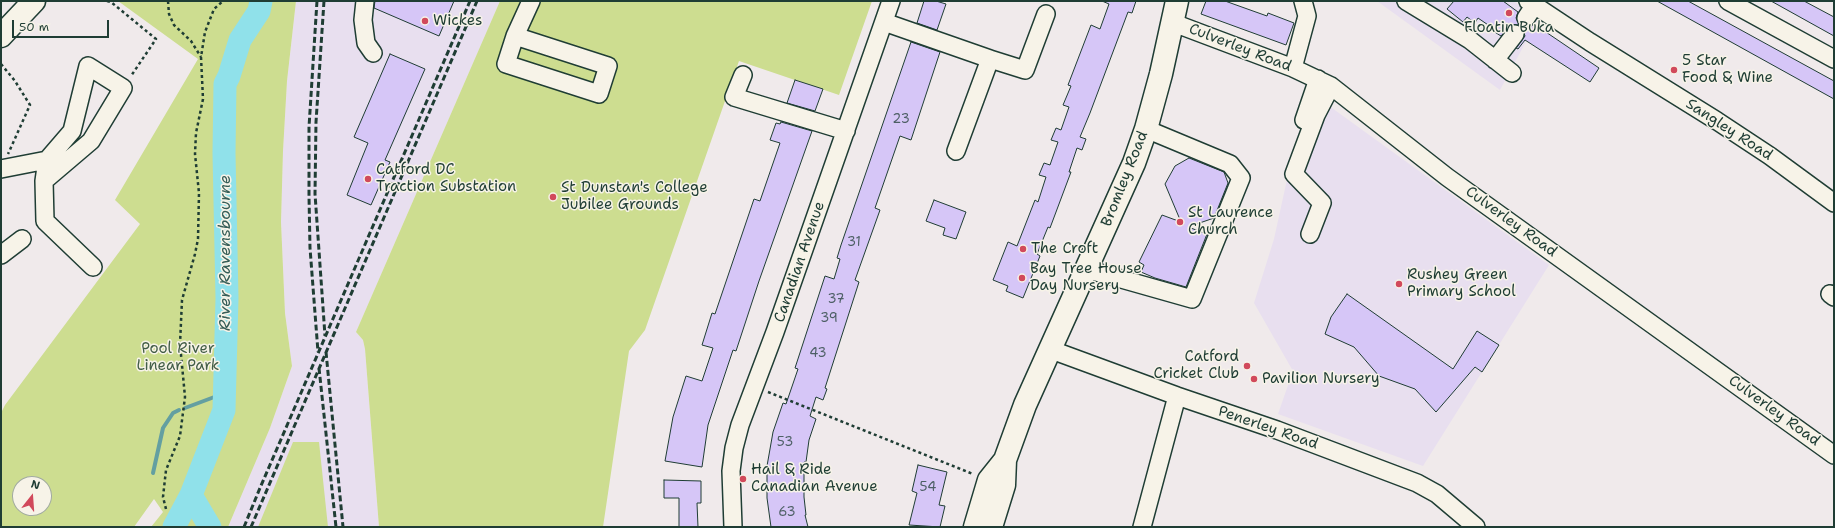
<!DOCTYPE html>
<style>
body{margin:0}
#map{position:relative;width:1835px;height:528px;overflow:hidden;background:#f0eaeb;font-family:"Shantell Sans",sans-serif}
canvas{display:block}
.frame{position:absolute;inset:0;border:2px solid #1f3d34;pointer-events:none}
.north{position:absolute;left:12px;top:476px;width:40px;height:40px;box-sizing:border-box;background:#f7f3e8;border:1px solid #a1aaa0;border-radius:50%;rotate:17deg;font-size:11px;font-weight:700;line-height:16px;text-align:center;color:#1f3d34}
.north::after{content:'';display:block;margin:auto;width:14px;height:18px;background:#d1495b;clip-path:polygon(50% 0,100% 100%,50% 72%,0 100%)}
.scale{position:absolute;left:12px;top:20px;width:97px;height:18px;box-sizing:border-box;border:2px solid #1f3d34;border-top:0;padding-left:5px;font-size:12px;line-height:14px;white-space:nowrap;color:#1f3d34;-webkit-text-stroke:3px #f7f3e8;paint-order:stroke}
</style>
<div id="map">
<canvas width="1835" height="528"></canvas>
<div class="frame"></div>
<div class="north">N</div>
<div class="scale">50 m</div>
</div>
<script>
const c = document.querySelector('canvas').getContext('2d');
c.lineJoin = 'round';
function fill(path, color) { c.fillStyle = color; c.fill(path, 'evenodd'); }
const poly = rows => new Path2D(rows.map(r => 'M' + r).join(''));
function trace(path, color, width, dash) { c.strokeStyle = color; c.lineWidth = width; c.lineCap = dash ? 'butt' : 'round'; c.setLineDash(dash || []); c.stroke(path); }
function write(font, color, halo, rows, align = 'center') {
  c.font = font + ' "Shantell Sans",sans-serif'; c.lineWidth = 3; c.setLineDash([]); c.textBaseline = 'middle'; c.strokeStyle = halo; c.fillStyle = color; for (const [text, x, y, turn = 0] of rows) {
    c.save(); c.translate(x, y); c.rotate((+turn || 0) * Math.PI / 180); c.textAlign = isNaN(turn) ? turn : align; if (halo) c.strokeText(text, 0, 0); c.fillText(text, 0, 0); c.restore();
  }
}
fill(poly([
 [296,1,500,1,356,332,363,340,365,349,379,527,228,527,270,428,292,366,285,313,281,222,283,151,287,81],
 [1377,1,1514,1,1537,21,1500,90],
 [1314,95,1549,265,1423,466,1278,414,1293,371,1254,303,1274,239,1288,175]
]), '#e8dfef');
fill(poly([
 [118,1,296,1,287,81,283,151,281,222,285,313,292,366,270,428,228,527,151,527,163,512,154,499,134,527,1,527,1,413,5,405,140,224,115,200,198,59],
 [20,484,44,484,44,508,20,508],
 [500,1,872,1,839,95,739,61,645,330,629,351,603,527,379,527,365,349,363,340,356,332],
 [293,442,319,442,328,527,258,527]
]), '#cddd90');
trace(poly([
 [185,408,225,393],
 [153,473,163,428,173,413,179,410]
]), '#639fa1', 4);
trace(poly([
 [174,527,191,495],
 [210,527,191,495,224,410,227,298,224,153,225,84,229,76,240,40,259,11,261,1]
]), '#90e1ea', 23);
const building = poly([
 [375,1,454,1,439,36,374,8,375,1],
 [924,1,936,1,946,4,937,30,917,23,924,1],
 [1102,1,1136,1,1132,13,1128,12,1090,113,1080,137,1086,139,1082,150,1077,148,1069,172,1071,172,1050,228,1048,227,1037,254,1040,256,1023,298,1006,291,1008,286,993,280,1008,242,1017,246,1035,200,1038,202,1046,177,1039,175,1044,163,1050,165,1058,142,1051,140,1056,128,1061,130,1069,107,1063,105,1071,86,1068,85,1091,25,1100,29,1109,4,1102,1],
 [1206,1,1225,1,1267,16,1268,13,1294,23,1286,45,1201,14,1206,1],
 [1454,1,1503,1,1518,12,1516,18,1520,25,1511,25,1501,36,1493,31,1494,29,1478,18,1475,23,1467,17,1463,22,1447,9,1454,1],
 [1657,1,1688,1,1834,81,1834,99,1657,1],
 [1771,1,1804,1,1834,17,1834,36,1771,1],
 [1534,24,1599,68,1590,82,1525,40,1518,49,1516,48,1525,36,1522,27,1530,27,1534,24],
 [911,42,940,52,911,140,900,136,875,208,880,210,855,280,859,282,825,388,827,389,823,400,816,397,810,416,816,419,809,440,806,462,804,462,804,497,806,515,805,515,808,527,771,527,767,498,767,466,773,432,783,403,786,404,798,369,795,368,825,276,834,279,840,259,837,258,841,245,911,42],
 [390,54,425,69,385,160,390,162,371,205,347,195,368,143,354,137,390,54],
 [795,80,823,89,815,111,787,103,795,80],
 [781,122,812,131,759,281,736,351,733,350,708,425,702,467,665,461,673,417,686,376,702,381,713,348,702,345,712,313,715,314,754,199,760,201,780,143,770,140,776,123,780,124,781,122],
 [1189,158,1224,172,1228,183,1214,218,1188,227,1207,234,1186,287,1155,278,1141,272,1144,265,1139,262,1162,215,1181,222,1165,184,1175,166,1189,158],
 [934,200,966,212,956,239,943,235,945,228,926,221,934,200],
 [1347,294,1453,369,1477,331,1499,345,1482,372,1475,367,1436,412,1415,389,1379,376,1354,347,1325,334,1331,317,1347,294],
 [918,465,947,472,939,505,945,506,940,527,909,525,917,493,912,491,918,465],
 [664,480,701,481,701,503,697,503,698,527,679,527,679,498,664,498,664,480]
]);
fill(building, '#d6c6f7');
trace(building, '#1f3d34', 1);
const minor = poly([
 [365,1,363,20,366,43,373,53],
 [1406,1,1470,40,1512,73],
 [1528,1,1590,42,1717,121,1770,156,1834,203],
 [1728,1,1834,59],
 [1526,18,1534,6],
 [884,22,990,59,956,151],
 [1171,22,1293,68,1331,86,1447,177,1834,455],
 [515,36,608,66,599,94,506,64,515,36,531,1],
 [990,59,1025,70,1046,14],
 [1495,60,1515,34],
 [1293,68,1307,16,1303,1],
 [743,75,734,97,846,131],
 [1304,120,1318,79],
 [1,169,47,160,44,181,45,221,93,267],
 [44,181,91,141,123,88,88,66,72,131,47,160],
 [1310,234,1322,203,1294,174,1316,115,1331,86],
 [1,255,22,239],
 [1086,269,1192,299,1241,178,1230,164,1146,129],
 [1830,294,1834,297],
 [1049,349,1177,396,1277,430,1417,483,1437,494,1476,527],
 [733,527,731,471,734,448,740,425,775,332,891,1],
 [1142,527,1177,396]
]);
const major = poly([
 [1,36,34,1]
]);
const highway = poly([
 [975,527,989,480,1005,460],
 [991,527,1004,485,1005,460,1025,405,1134,163,1146,129,1161,74,1177,1]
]);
trace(minor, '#1f3d34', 20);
trace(major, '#1f3d34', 25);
trace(highway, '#1f3d34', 25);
trace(poly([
 [107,1,111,2,156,39,131,76],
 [168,1,169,14,174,25,191,41,201,57],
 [1,64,15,81,30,105,8,154],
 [768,392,973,474],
 [166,509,163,497,166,470,180,436,185,397,180,344,182,300,195,254,198,239,199,193,195,154,196,133,203,99,201,57,205,32,214,9,223,1]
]), '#1f3d34', 2.5, [3, 3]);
trace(minor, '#f7f3e8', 17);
trace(major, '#f7f3e8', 22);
trace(highway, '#f7f3e8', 22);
trace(poly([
 [317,1,309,127,309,196,310,248,318,352],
 [324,1,316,122,315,194,325,336],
 [326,352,343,527],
 [319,368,336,527],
 [244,527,260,488,470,1],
 [251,527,477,1]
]), '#1f3d34', 3, [6, 3]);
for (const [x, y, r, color] of [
 [1509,13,4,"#d1495b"],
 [425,21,4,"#d1495b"],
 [1674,70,4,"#d1495b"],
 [368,179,4,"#d1495b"],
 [553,197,4,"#d1495b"],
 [1180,222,4,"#d1495b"],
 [1023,249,4,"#d1495b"],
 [1022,278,4,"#d1495b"],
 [1399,284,4,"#d1495b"],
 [1247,366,4,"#d1495b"],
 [1254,379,4,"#d1495b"],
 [743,479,4,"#d1495b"]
]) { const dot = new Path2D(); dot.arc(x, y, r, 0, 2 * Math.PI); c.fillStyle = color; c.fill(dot); trace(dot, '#f7f3e8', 1.5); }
write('13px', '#4d5f65', null, [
 ["23",901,120],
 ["31",854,243],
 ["37",836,300],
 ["39",829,319],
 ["43",818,354],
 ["53",785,443],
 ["54",928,488],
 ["63",787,513]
]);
write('15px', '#1f3d34', '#f7f3e8', [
 ["Wickes",433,21],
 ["Floatin Buka",1509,28,"center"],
 ["5 Star",1682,61],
 ["Food & Wine",1682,78],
 ["Catford DC",376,170],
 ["Traction Substation",376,187],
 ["St Dunstan's College",561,188],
 ["Jubilee Grounds",561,205],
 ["St Laurence",1188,213],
 ["Church",1188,230],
 ["The Croft",1031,249],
 ["Bay Tree House",1030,269],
 ["Day Nursery",1030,286],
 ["Rushey Green",1407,275],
 ["Primary School",1407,292],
 ["Catford",1239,357,"right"],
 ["Cricket Club",1239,374,"right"],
 ["Pavilion Nursery",1262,379],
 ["Hail & Ride",751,470],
 ["Canadian Avenue",751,487]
], 'left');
write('15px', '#1f3d34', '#f7f3e8', [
 ["Culverley Road",1240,48,21],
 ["Sangley Road",1729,130,33],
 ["Bromley Road",1125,179,-68],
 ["Culverley Road",1511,222,36],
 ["Canadian Avenue",800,262,-71],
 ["Culverley Road",1774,411,36],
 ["Penerley Road",1268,428,19]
]);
write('15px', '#425d46', '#f7f3e8', [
 ["Pool River",178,349],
 ["Linear Park",178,366]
]);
write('italic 16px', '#365e58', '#f7f3e8', [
 ["River Ravensbourne",226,253,-90]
]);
</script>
